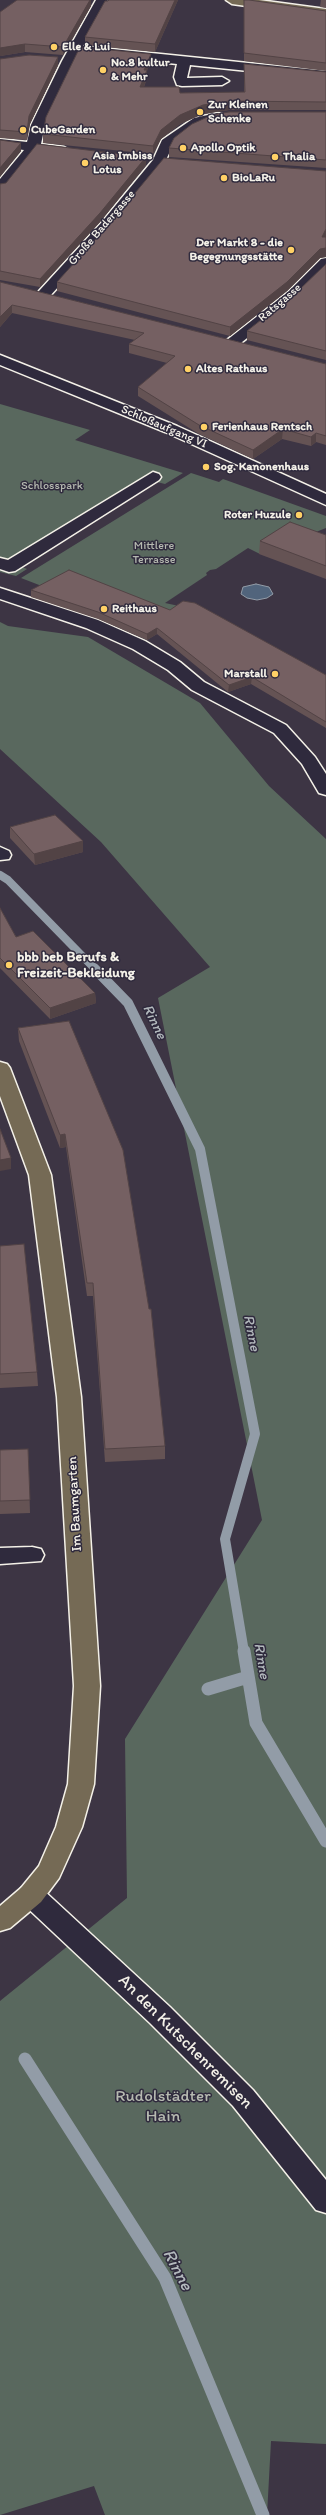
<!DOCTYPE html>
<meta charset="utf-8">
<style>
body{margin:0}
canvas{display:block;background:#3d3544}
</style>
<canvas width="326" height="2515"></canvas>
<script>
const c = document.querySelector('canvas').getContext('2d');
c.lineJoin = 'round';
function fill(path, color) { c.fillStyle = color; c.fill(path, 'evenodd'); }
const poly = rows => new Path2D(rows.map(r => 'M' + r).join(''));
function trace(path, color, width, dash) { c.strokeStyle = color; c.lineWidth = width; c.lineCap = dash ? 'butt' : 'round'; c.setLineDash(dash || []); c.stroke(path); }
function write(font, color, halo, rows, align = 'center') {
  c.font = font + ' Itim,sans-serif'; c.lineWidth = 3; c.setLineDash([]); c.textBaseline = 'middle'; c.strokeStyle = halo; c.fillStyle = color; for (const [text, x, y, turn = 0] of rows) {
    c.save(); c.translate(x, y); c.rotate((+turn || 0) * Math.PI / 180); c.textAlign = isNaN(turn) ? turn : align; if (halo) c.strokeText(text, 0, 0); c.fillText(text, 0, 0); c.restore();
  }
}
fill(poly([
 [0,404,90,430,75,440,183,473,165,484,157,482,20,566,27,569,16,576,0,572],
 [191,473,219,482,223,479,326,516,326,528,260,554,248,548,216,569,210,570,206,573,207,575,165,603,179,606,176,612,47,588,21,578],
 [0,622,8,626,88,637,200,703,269,786,326,839,326,2444,271,2441,267,2515,105,2515,94,2486,0,2515,0,2001,127,1898,125,1739,262,1520,158,998,210,967,101,842,0,749]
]), '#59685e');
const water = poly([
 [256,584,269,587,273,594,267,598,257,600,247,598,241,594,243,587,256,584]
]);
fill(water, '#51647c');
trace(water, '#929ca7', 1);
trace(poly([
 [0,875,8,880,95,969]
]), '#929ca7', 8);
trace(poly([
 [94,968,128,1003,200,1149,255,1434,225,1539,244,1652]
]), '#929ca7', 10);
trace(poly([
 [244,1651,256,1723,326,1841],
 [208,1689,248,1677],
 [25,2059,165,2278,263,2515]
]), '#929ca7', 13);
const minor = poly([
 [96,0,108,0,83,46,326,71,326,79,190,65,187,78,222,77,229,81,222,85,182,86,177,85,174,77,177,64,79,53,45,125,41,144,64,147,71,151,64,155,37,152,5,191,0,192,0,179,24,150,0,147,0,139,27,142,31,125,62,61,96,0],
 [217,113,222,114,224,117,222,120,203,124,173,145,164,164,111,229,49,297,39,297,37,294,39,291,101,223,153,160,162,140,194,118,217,113],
 [326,258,326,270,298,298,237,346,227,346,224,343,227,340,288,292,321,259,326,258],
 [0,355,177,426,326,494,326,505,165,432,0,365,0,355],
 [153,472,159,474,161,477,159,480,15,571,9,572,0,569,0,558,8,560,153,472],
 [0,588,98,620,145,641,180,662,204,682,286,725,315,757,326,774,326,795,319,793,302,764,274,733,192,690,168,670,133,649,86,628,0,599,0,588],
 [0,847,9,851,11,855,9,859,0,860,0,847],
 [32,1547,41,1549,44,1555,41,1561,0,1564,0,1548,32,1547],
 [31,1885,41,1888,170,2007,253,2090,326,2180,326,2213,316,2210,233,2106,150,2023,21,1902,18,1895,21,1888,31,1885]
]);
const major = poly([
 [226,0,259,0,326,9,326,17,232,4,226,0],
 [0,1062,7,1064,10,1068,51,1175,81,1397,100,1686,94,1784,82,1827,59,1878,41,1902,10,1928,0,1931,0,1906,21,1888,39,1866,56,1827,68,1784,74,1686,57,1397,29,1175,0,1096,0,1062]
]);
trace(minor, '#f4f1e8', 3);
trace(major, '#f4f1e8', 3);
fill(minor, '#2f2a3d');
fill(major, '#756a55');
fill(poly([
 [178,0,155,52,85,45,85,37,108,1],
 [244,0,326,11,326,71,244,61],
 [321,0,326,0,326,8,320,7],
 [91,6,63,55,25,52,0,56],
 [151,54,151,63,147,70,147,78,144,87,180,93,244,92,244,64,326,72,326,110,229,110,203,114,180,124,161,139,153,154,43,143,43,134],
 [58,57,58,65,30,124,27,140,0,138,0,59],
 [326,112,326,168,169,157,169,148],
 [146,157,146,165,100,222,40,287,0,280,0,282,326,364,326,445,316,442,311,446,282,439,253,459,199,434,138,396,138,387,167,363,129,353,129,344,135,340,12,313,0,327,0,184,6,183],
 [326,171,326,257,320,258,287,291,230,336,57,291,57,282],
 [326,264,326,360,247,340,247,331,299,290],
 [326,535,326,579,259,554,260,541],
 [31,590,326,675,326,728,251,684,228,692,157,634,147,640,98,619,31,597],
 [10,827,83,852,35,865,10,838],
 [0,908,16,937,95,993,96,1003,50,1019,0,968],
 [69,1021,165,1446,165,1459,105,1462,93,1296,87,1296,66,1147,60,1148,19,1041,18,1028],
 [0,1246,37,1372,38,1386,0,1388],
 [28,1449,30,1513,0,1514,0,1450]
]), '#655354');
fill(poly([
 [90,0,91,0,91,6,63,55,63,47],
 [175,0,178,0,155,52,155,44],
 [25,44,25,52,0,56,0,48],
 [151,54,151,63,147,70,147,78,141,95,140,87,144,70],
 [58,57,58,65,30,124,27,140,27,132,29,116],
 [229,101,229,110,203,114,180,124,161,139,153,154,153,146,161,130,180,115,203,105],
 [21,143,21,151,0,177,0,168],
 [146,157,146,165,100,222,40,287,40,279],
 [326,229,326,237,322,237],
 [326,248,326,257,320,258,287,291,230,336,230,327,320,249],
 [12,305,12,313,0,327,0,317],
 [283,429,282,439,253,459,253,450],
 [316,433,316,442,311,446,311,437],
 [157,628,157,634,147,640,147,634],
 [252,677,251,684,228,692,229,685],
 [83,841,83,852,35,865,34,854],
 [95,993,96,1003,50,1019,50,1008],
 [65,1134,66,1147,60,1148,60,1135],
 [11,1158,11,1169,0,1171,0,1160]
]), '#524345');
const building = poly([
 [17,0,90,0,63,47,25,44,0,48,0,12,17,0],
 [109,0,175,0,155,44,85,37,105,1,108,1,109,0],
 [244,0,249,0,326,11,326,63,244,53,244,0],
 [80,47,151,54,144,70,147,70,140,87,179,87,180,93,245,92,244,64,326,72,326,102,229,101,203,105,180,115,161,130,153,146,43,134,46,117,80,47],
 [29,55,58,57,29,116,27,132,0,130,0,59,29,55],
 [229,112,326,112,326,160,169,148,174,138,192,124,212,115,229,112],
 [0,140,21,143,0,168,0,140],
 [37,144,146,157,100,213,40,279,0,271,0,184,6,183,37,144],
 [164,158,326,171,326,229,322,237,326,237,326,248,320,249,287,282,230,327,57,282,112,221,164,158],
 [326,264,326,351,247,331,299,290,326,264],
 [0,282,326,364,326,436,316,433,311,437,283,429,253,450,199,425,138,387,175,356,129,344,144,333,12,305,0,317,0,282],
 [290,522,326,535,326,566,260,541,290,522],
 [69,570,170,610,183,601,195,603,326,675,326,722,252,677,229,685,157,628,147,634,98,612,31,590,69,570],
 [55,815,83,841,34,854,10,827,55,815],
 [0,908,16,937,33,931,95,993,50,1008,0,958,0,908],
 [69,1021,123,1150,149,1309,151,1309,165,1446,105,1449,93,1283,87,1283,65,1134,60,1135,18,1028,69,1021],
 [0,1129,11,1158,0,1160,0,1129],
 [24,1244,37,1372,0,1374,0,1246,24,1244],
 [28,1449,30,1500,0,1501,0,1450,28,1449]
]);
fill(building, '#756062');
trace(building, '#524345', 1);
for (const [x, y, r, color] of [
 [54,47,4,"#ffd166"],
 [103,70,4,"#ffd166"],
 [200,112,4,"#ffd166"],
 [23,130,4,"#ffd166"],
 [183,148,4,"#ffd166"],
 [275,157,4,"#ffd166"],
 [85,163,4,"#ffd166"],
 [224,178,4,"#ffd166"],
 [291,250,4,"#ffd166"],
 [188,369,4,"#ffd166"],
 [204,427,4,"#ffd166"],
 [206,467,4,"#ffd166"],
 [299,515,4,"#ffd166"],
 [104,609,4,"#ffd166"],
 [275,674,4,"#ffd166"],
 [9,965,4,"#ffd166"]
]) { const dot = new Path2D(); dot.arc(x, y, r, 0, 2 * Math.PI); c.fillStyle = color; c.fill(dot); trace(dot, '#2f2a3d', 1.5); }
write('bold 12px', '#f4f1e8', '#2f2a3d', [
 ["Elle & Lui",62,47],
 ["No.8 kultur",111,63],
 ["& Mehr",111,77],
 ["Zur Kleinen",208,105],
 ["Schenke",208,119],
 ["CubeGarden",31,130],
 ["Apollo Optik",191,148],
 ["Asia Imbiss",93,156],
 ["Lotus",93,170],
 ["Thalia",283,157],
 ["BioLaRu",232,178],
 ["Der Markt 8 - die",283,243,"right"],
 ["Begegnungsstätte",283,257,"right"],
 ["Altes Rathaus",196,369],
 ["Ferienhaus Rentsch",212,427],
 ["Sog. Kanonenhaus",214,467],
 ["Roter Huzule",291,515,"right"],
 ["Reithaus",112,609],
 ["Marstall",267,674,"right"]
], 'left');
write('12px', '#f4f1e8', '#2f2a3d', [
 ["Große Badergasse",102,228,-49],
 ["Ratsgasse",280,303,-40],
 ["Schloßaufgang VI",164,427,23]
]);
write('12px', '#b6bab1', '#2f2a3d', [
 ["Schlosspark",52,486],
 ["Mittlere",154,546],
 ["Terrasse",154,560]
]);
write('bold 14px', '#f4f1e8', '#2f2a3d', [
 ["bbb beb Berufs &",17,957],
 ["Freizeit-Bekleidung",17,973]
], 'left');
write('14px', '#f4f1e8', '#2f2a3d', [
 ["Im Baumgarten",75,1504,-93]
]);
write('italic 15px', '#b3b9bd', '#2f2a3d', [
 ["Rinne",154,1022,64],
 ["Rinne",251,1333,79],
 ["Rinne",261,1661,80]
]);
write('17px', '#f4f1e8', '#2f2a3d', [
 ["An den Kutschenremisen",185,2042,45]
]);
write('17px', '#b6bab1', '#2f2a3d', [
 ["Rudolstädter",163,2097],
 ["Hain",163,2117]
]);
write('italic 18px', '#b3b9bd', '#2f2a3d', [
 ["Rinne",177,2270,62]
]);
</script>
